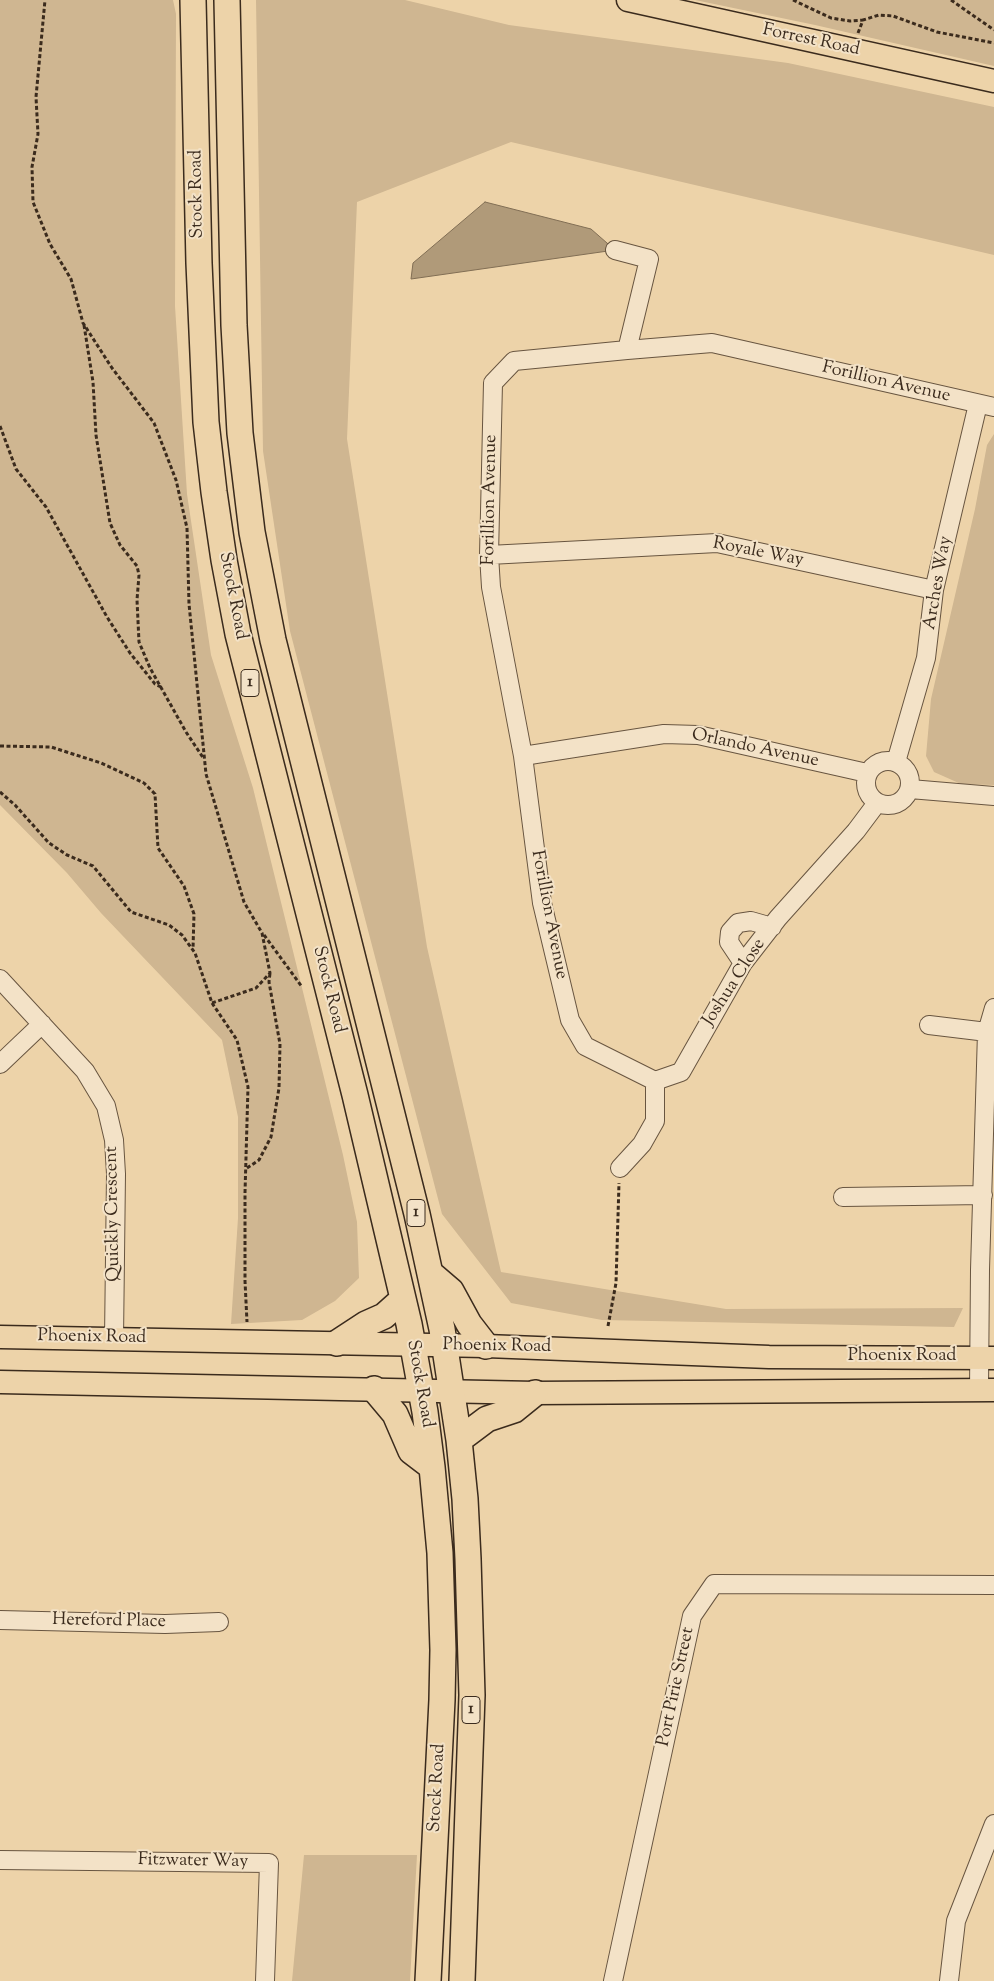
<!DOCTYPE html>
<style>
body{margin:0}
canvas{display:block;background:#edd3a9}
</style>
<canvas width="994" height="1981"></canvas>
<script>
const c = document.querySelector('canvas').getContext('2d');
c.lineJoin = 'round';
function fill(path, color) { c.fillStyle = color; c.fill(path, 'evenodd'); }
const poly = rows => new Path2D(rows.map(r => 'M' + r).join(''));
function trace(path, color, width, dash) { c.strokeStyle = color; c.lineWidth = width; c.lineCap = dash ? 'butt' : 'round'; c.setLineDash(dash || []); c.stroke(path); }
function write(font, color, halo, rows, align = 'center') {
  c.font = font + ' "Sorts Mill Goudy",serif'; c.lineWidth = 4; c.setLineDash([]); c.textBaseline = 'middle'; c.strokeStyle = halo; c.fillStyle = color; for (const [text, x, y, turn = 0] of rows) {
    c.save(); c.translate(x, y); c.rotate((+turn || 0) * Math.PI / 180); c.textAlign = isNaN(turn) ? turn : align; if (halo) c.strokeText(text, 0, 0); c.fillText(text, 0, 0); c.restore();
  }
}
fill(poly([
 [0,0,173,0,176,14,175,306,187,494,211,655,253,788,343,1155,357,1222,359,1278,335,1301,302,1320,231,1324,238,1218,238,1117,222,1040,101,913,67,873,0,805],
 [256,0,405,0,509,25,788,63,994,107,994,255,511,142,357,202,347,439,427,947,501,1272,726,1309,963,1308,954,1327,602,1320,511,1303,442,1214,290,631,263,451],
 [695,0,994,0,994,66,815,25],
 [994,434,994,785,961,784,934,772,926,756,931,699,975,509,987,445],
 [304,1855,417,1855,410,1981,292,1981]
]), '#cfb691');
const water = poly([
 [485,202,591,229,615,250,411,279,413,263,485,202]
]);
fill(water, '#b09a79');
trace(water, '#816e54', 1);
const minor = poly([
 [615,250,649,259,627,350],
 [489,555,717,543,934,590],
 [523,756,664,734,698,735,867,773],
 '866 783a22 22 0 1 1 44 0a22 22 0 1 1-44 0Z',
 [896,762,926,658,934,590,978,404],
 [910,789,994,796],
 [743,963,729,942,730,932,738,923,751,921,772,927],
 [0,979,85,1071,106,1106,114,1140,116,1174,114,1339],
 [929,1025,987,1032],
 [0,1064,42,1024],
 [655,1081,585,1046,570,1020,542,903,523,756,491,587,489,555,493,383,514,361,627,350,712,343,994,407],
 [655,1081,681,1072,743,963,778,918,856,831,877,803],
 [620,1168,642,1144,655,1121,655,1081],
 [843,1197,983,1195],
 [979,1390,980,1270,987,1032,994,1008],
 [0,1620,165,1624,219,1622],
 [0,1860,269,1863,265,1981],
 [613,1981,692,1616,714,1584,994,1585],
 [949,1981,956,1921,994,1824]
]);
const major = poly([
 [628,0,994,81],
 [0,1337,486,1346,769,1357,994,1358],
 [0,1382,535,1393,994,1390]
]);
const highway = poly([
 [193,0,199,263,206,422,214,492,224,560,238,634,355,1095,409,1324,425,1412,432,1467,440,1553,443,1650,442,1700,428,1981],
 [227,0,234,325,240,433,252,532,273,640,417,1214,442,1329,459,1440,465,1499,468,1559,472,1695,462,1981],
 [430,1273,451,1291,469,1324,486,1346],
 [337,1343,366,1324,384,1316,403,1299],
 [374,1389,395,1414,411,1451,432,1467],
 [459,1440,487,1419,514,1410,535,1393]
]);
trace(minor, '#685540', 20);
trace(major, '#3b2b1d', 25);
trace(highway, '#3b2b1d', 28);
trace(poly([
 [793,0,831,18,850,21,863,20],
 [951,0,994,30],
 [858,33,863,20,879,15,893,16,937,32,994,43],
 [84,325,93,382,96,435,110,523,120,545,137,566,139,575,137,600,139,642,150,668,186,732,204,759],
 [0,426,16,469,46,507,107,617,130,653,155,684,161,687],
 [0,746,51,747,101,763,144,783,155,794,158,848,184,886,194,914,193,949],
 [0,792,15,805,49,843,67,855,93,866,131,912,169,925,182,935,195,953,212,1003,256,988,270,973,262,933,244,902,206,774,189,604,187,528,176,480,154,423,112,368,83,323,71,279,50,244,33,202,32,167,38,134,36,97,45,0],
 [264,935,302,987],
 [212,1003,237,1040,248,1087,245,1193,245,1281,247,1322],
 [247,1168,259,1160,271,1137,279,1088,280,1044,269,982,270,973],
 [608,1326,616,1283,619,1183]
]), '#3b2b1d', 3, [4, 2.5]);
trace(minor, '#f3e2c7', 18);
trace(major, '#edd3a9', 22);
trace(highway, '#edd3a9', 25);
for (const [x, y, w] of [
 [250,683,18],
 [416,1213,18],
 [471,1710,18]
]) { const box = new Path2D(); box.roundRect(x - w / 2, y - 13.5, w, 27, 4); c.fillStyle = '#f3e2c7'; c.fill(box); trace(box, '#3b2b1d', 1); }
write('bold 16px', '#3b2b1d', null, [
 ["1",250,683],
 ["1",416,1213],
 ["1",471,1710]
]);
write('18px', '#3b2b1d', '#f3e2c7', [
 ["Forrest Road",811,41,12],
 ["Stock Road",198,194,-91],
 ["Forillion Avenue",886,383,13],
 ["Forillion Avenue",491,500,-89],
 ["Royale Way",758,553,11],
 ["Arches Way",939,583,-80],
 ["Stock Road",232,596,79],
 ["Orlando Avenue",755,749,12],
 ["Forillion Avenue",548,915,79],
 ["Joshua Close",735,983,-57],
 ["Stock Road",328,990,76],
 ["Quickly Crescent",114,1214,-91],
 ["Phoenix Road",92,1338,1],
 ["Phoenix Road",497,1347,1],
 ["Phoenix Road",902,1357],
 ["Stock Road",419,1384,80],
 ["Hereford Place",109,1622,1],
 ["Port Pirie Street",677,1687,-78],
 ["Stock Road",438,1788,-87],
 ["Fitzwater Way",193,1862,1]
]);
</script>
